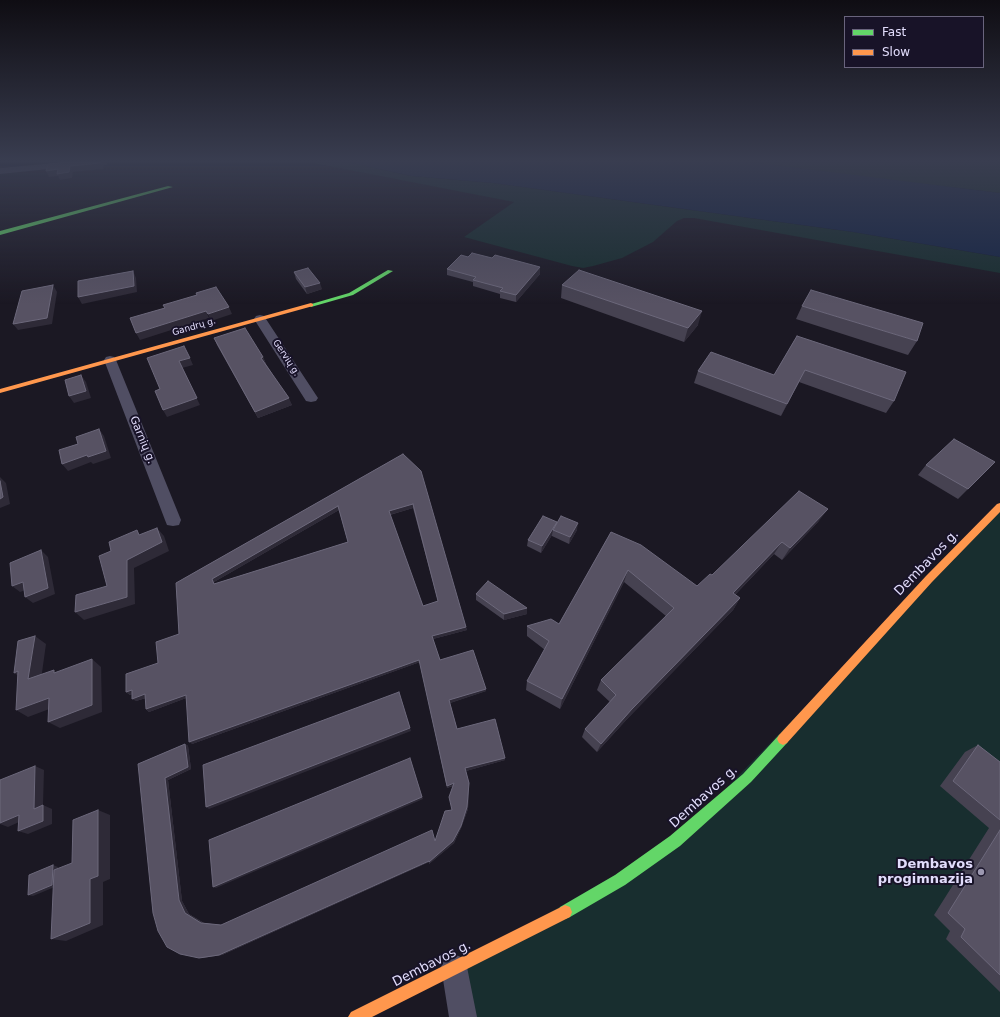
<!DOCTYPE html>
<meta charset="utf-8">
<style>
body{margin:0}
#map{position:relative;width:1000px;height:1017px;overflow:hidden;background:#1b1823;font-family:"DejaVu Sans",sans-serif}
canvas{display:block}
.legend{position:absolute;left:844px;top:16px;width:140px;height:52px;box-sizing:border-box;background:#181328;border:1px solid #69647d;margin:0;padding:5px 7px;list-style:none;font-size:12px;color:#e2ddfc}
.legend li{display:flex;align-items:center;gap:8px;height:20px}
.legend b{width:20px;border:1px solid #69647d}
</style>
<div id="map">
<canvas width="1000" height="1017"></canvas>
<ul class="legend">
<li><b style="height:5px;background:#63d668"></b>Fast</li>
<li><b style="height:5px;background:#ff974d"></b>Slow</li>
</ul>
</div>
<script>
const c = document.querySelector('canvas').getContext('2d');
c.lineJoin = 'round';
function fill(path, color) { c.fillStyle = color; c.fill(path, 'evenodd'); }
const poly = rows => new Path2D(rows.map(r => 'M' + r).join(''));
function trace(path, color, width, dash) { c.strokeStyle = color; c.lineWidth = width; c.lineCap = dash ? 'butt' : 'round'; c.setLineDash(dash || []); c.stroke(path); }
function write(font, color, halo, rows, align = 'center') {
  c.font = font + ' "DejaVu Sans",sans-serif'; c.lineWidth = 4; c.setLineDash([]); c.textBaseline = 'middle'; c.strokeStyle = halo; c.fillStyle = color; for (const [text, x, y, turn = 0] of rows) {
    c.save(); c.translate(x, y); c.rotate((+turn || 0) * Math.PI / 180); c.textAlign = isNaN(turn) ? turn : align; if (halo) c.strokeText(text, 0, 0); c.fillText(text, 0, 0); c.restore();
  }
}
fill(poly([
 [308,162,347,162,411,176,493,183,853,232,1000,257,1000,273,694,218,684,218,677,221,653,242,622,258,593,266,583,268,572,266,464,237,514,202],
 [750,162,1000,162,1000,193,872,178],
 [1000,506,1000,1017,463,1017,454,967,675,841]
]), '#182e2f');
fill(poly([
 [347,162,750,162,1000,193,1000,257,853,232,493,183,411,176]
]), '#152546');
fill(poly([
 [66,162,71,162,72,164,68,167,0,174,0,168,66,162],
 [260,315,264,316,316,395,318,398,316,401,311,402,306,401,254,319,256,316,260,315],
 [110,356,114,357,116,360,181,520,179,525,173,526,167,525,165,520,104,360,106,357,110,356],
 [454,954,463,958,467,967,477,1017,449,1017,441,967,445,958,454,954]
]), '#504e63');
fill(poly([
 [168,186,173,187,0,235,0,231,168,186],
 [388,270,393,271,353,295,311,307,308,305,349,293,388,270],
 [783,733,787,735,789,739,787,743,751,782,680,846,625,885,570,917,565,919,560,917,558,912,560,907,615,875,670,836,743,774,779,735,783,733]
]), '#63d668');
fill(poly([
 [311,303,313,304,313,306,0,393,0,389,311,303],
 [1000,503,1000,512,932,582,787,743,783,745,779,743,777,739,779,735,926,576,997,504,1000,503],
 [565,905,570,907,572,912,570,917,372,1017,348,1017,351,1012,565,905]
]), '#ff974d');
fill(poly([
 [447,269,540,274,516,302,500,298,500,294,473,286,473,282,447,275],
 [294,272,322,289,307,294,296,279],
 [562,285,698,325,684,342,561,298],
 [802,306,917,341,908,355,796,319],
 [797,336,894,401,886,413,799,382,781,416,694,383,698,371,774,375],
 [214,338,263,357,266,364,292,405,258,418,217,345],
 [403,454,467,630,433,639,440,660,486,689,486,691,450,703,457,729,505,760,466,771,469,785,468,809,461,828,454,843,429,864,429,862,222,955,202,958,199,958,138,764,185,744,188,746,191,769,168,780,182,901,189,914,204,923,221,925,435,841,452,810,453,786,447,788,420,662,192,744,186,698,149,712,146,709,146,698,136,701,132,694,130,695,126,692,158,663,179,634,176,583],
 [413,508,438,601,423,606,390,515],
 [339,510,348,542,214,584,214,582],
 [995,462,958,499,918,475,926,465],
 [819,521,782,560,774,554,735,595,740,598,733,610,628,718,597,752,582,737,585,729,610,702,597,690,601,680,666,616,624,582,560,709,526,690,527,681,545,650,527,636,527,626,559,624,611,532,697,586,712,575],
 [557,522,577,530,569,544,552,536,552,535,541,553,527,546,528,540],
 [476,594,527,614,504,620,476,600],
 [978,745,1000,762,1000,992,946,939,950,931,934,915,989,828,940,786,965,752]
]), '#464251');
fill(poly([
 [100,162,107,162,107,165,104,165,103,169,73,172,72,178,60,180,58,176,49,177,46,171,70,166],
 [540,267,540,274,516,302,516,295],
 [133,271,136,278,137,292,82,304,78,297],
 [320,283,322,289,307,294,305,287],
 [53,285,57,292,52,324,18,330,13,324],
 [229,307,232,314,211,321,208,314],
 [206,311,209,318,140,340,136,333],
 [702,311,698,325,684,342,688,328],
 [263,357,266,364,261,358],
 [190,358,193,365,182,368,200,405,167,417,163,410,179,361],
 [805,370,799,382,781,416,787,404],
 [81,375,86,382,91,398,74,403,69,396],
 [289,398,292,405,258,418,255,412],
 [99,429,104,436,111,458,93,464,91,462,68,471,62,464],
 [0,477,6,483,10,504,0,508],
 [413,504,413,508,389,515,389,511],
 [338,506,339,510,214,582,216,587,214,584,212,579],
 [828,509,819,521,782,560,790,548],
 [557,522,553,530,552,535,541,553,542,546],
 [578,523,577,530,569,544,570,537],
 [157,528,164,536,169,551,134,568,135,604,84,620,75,612,127,597,127,560],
 [782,542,774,554,726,604,733,593],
 [41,550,48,557,55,594,33,603,25,597],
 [628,570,624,582,560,709,562,699],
 [23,582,31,588,20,592,12,586],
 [740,598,733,610,628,718,597,752,601,744,632,709],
 [527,608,527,614,504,620,504,614],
 [466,627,467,630,433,639,432,636],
 [35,636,46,644,40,687,25,680,14,673],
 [92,659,101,667,102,712,60,728,48,722],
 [419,660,420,662,192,744,189,742],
 [486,689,486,691,450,703,449,700],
 [132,690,135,693,130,695,126,692],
 [399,692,411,731,209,809,206,807],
 [145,694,149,697,136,701,132,699],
 [186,695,189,697,149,712,146,709],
 [49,698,60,705,28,717,16,710],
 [185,744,188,746,191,769,168,780,182,901,189,914,205,924,201,923,185,913,179,900,165,778],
 [410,758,423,799,216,888,213,887],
 [505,758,505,760,466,771,465,768],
 [35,766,44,770,43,805,52,809,52,824,28,834,18,831,34,809],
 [454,783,454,785,447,788,447,786],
 [469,783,468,809,461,828,454,843,429,864,429,862,222,955,219,955,453,841],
 [98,810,110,815,110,879,103,882,103,925,66,941,51,939,90,879],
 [19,815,28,818,8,827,0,824,0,823],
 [53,865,58,867,57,886,33,896,28,895]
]), '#2e2a37');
const building = poly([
 [69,162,100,162,100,163,70,166,69,172,57,174,58,169,46,171,48,164,69,162],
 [472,253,492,258,495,255,540,267,516,295,500,291,503,288,473,280,476,277,447,269,461,255,468,257,472,253],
 [308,268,320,283,305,287,294,272,308,268],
 [579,270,702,311,688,328,562,285,579,270],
 [133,271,134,286,78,297,78,281,133,271],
 [53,285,47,318,13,324,22,291,53,285],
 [216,287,229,307,208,314,206,311,136,333,130,318,165,308,163,305,197,295,196,293,216,287],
 [811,290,923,323,917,341,802,306,811,290],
 [245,328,263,357,261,358,289,398,255,412,214,338,245,328],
 [797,336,906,372,894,401,805,370,787,404,698,371,711,352,774,375,797,336],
 [184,346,190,358,179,361,197,398,163,410,155,391,160,389,147,358,184,346],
 [81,375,86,391,69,396,65,380,81,375],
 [99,429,106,451,88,457,87,455,62,464,59,450,78,444,76,437,99,429],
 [954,439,995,462,968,489,926,465,954,439],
 [403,454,421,471,466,627,432,636,440,660,473,650,486,689,449,700,457,729,495,719,505,758,465,768,469,783,467,807,461,826,453,841,429,862,429,861,219,955,199,958,180,954,167,947,158,931,153,913,138,764,185,744,188,767,165,778,179,900,185,913,201,923,221,925,432,830,435,841,445,811,452,810,449,797,454,783,447,786,419,660,189,742,186,695,146,709,145,694,132,699,132,690,126,692,126,674,158,663,156,642,179,634,176,583,403,454],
 [413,504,438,601,423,606,389,511,413,504],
 [338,506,348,542,214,584,212,579,338,506],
 [0,481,3,497,0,499,0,481],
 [799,491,828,509,790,548,782,542,733,593,740,598,632,709,601,744,585,729,616,695,601,680,674,608,628,570,562,699,527,681,549,641,527,626,551,619,559,624,611,532,641,545,697,586,710,574,712,575,799,491],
 [543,516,557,522,542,546,528,540,543,516],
 [561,516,578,523,570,537,553,530,561,516],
 [157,528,162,542,127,560,127,597,75,612,76,595,107,586,99,556,111,551,109,542,137,530,139,535,157,528],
 [41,550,48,588,25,597,23,582,12,586,10,563,41,550],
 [488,581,527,608,504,614,476,594,488,581],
 [35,636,28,679,54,670,54,673,92,659,92,705,48,722,49,698,16,710,18,671,14,673,18,641,35,636],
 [399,692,410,728,206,807,203,765,399,692],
 [978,745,1000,762,1000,820,953,781,978,745],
 [410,758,422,797,213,887,209,840,410,758],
 [35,766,34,809,43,805,43,821,18,831,19,815,0,823,0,780,35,766],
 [98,810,98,876,90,879,90,923,51,939,54,870,72,863,73,820,98,810],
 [1000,830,1000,975,961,937,965,929,948,913,1000,830],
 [53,865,52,885,28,895,29,875,53,865]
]);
fill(building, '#575263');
trace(building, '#6c687b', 1);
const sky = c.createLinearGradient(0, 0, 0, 304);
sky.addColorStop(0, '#0f0d13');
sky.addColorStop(0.53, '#393d50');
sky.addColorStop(1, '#393d5000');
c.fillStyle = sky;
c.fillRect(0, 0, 1000, 304);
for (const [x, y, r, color] of [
 [981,872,4,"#9c98b0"]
]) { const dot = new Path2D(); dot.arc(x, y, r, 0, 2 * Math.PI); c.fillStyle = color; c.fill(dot); trace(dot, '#181328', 1.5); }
write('9px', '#e2ddfc', '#181328', [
 ["Gandrų g.",194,327,-16],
 ["Gervių g.",286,358,57]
]);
write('11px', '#e2ddfc', '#181328', [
 ["Garnių g.",142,440,68]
]);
write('13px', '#e2ddfc', '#181328', [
 ["Dembavos g.",927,563,-46],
 ["Dembavos g.",704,797,-42],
 ["Dembavos g.",432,964,-27]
]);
write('bold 13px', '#e2ddfc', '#181328', [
 ["Dembavos",973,865],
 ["progimnazija",973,880]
], 'right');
</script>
